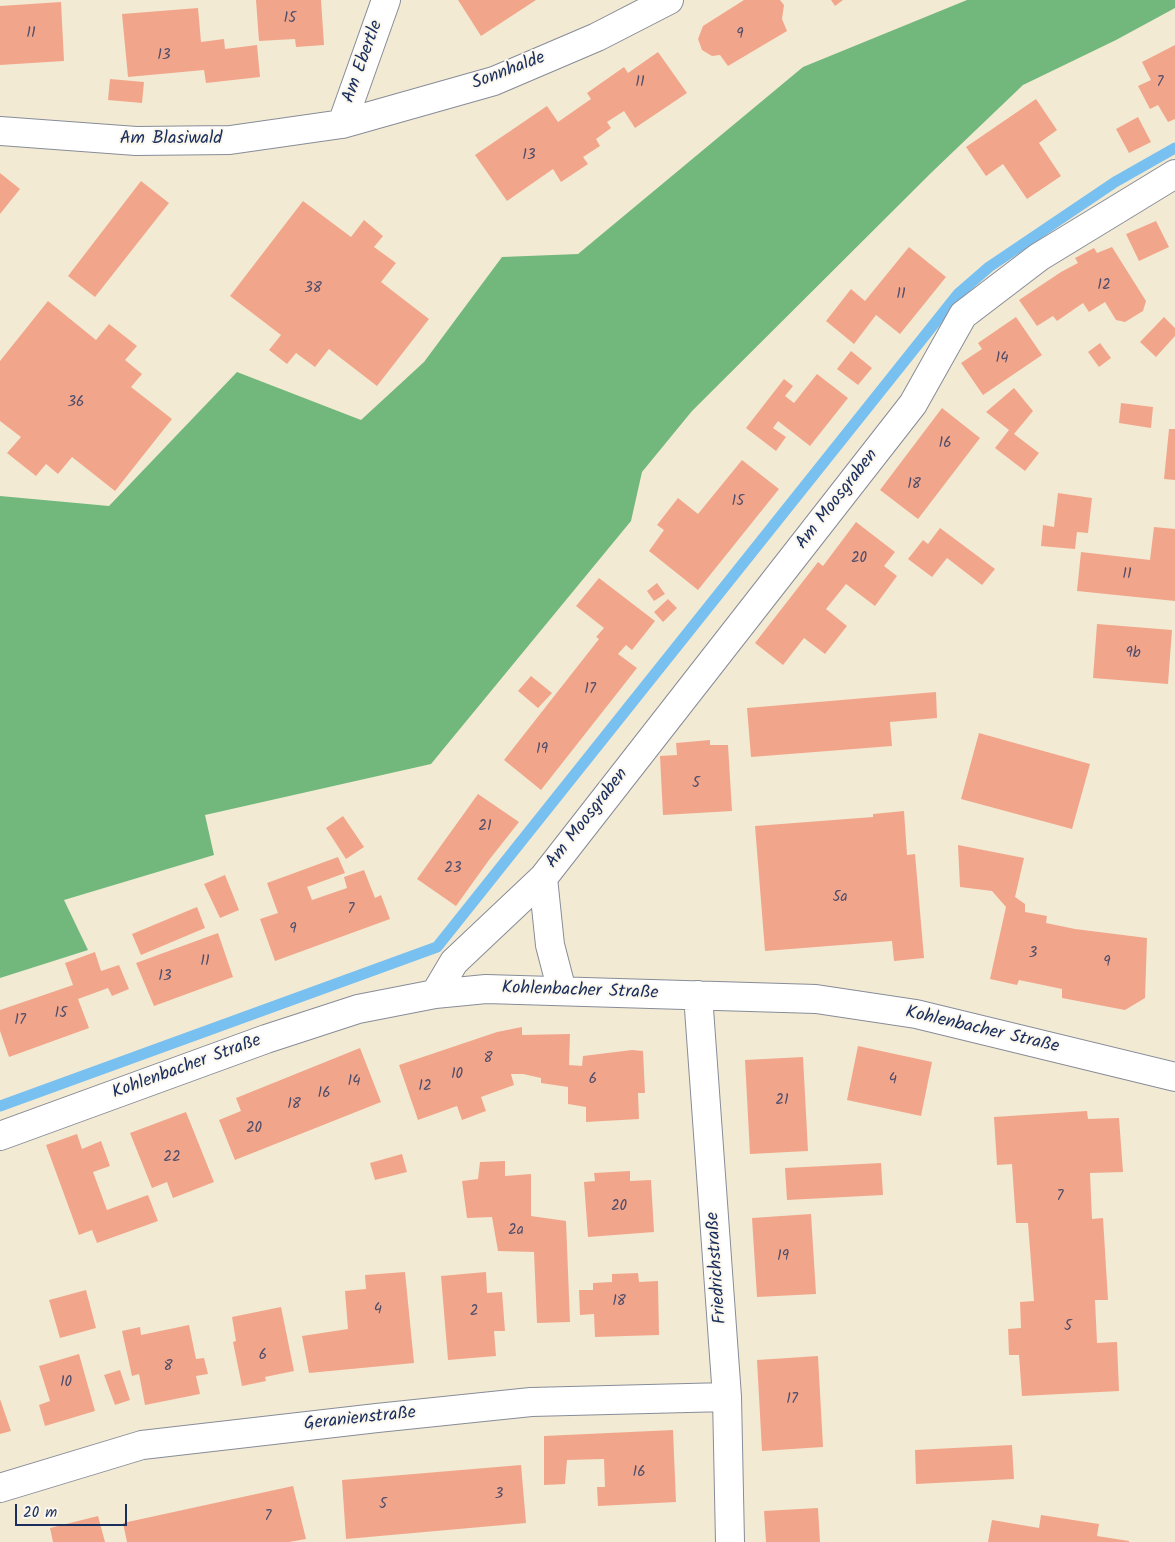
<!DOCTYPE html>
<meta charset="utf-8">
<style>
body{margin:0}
#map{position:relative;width:1175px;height:1542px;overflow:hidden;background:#f3ead3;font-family:Kalam,sans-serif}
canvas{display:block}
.scale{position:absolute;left:15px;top:1504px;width:112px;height:22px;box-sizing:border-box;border:2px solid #1b2f5e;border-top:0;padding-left:6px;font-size:15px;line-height:18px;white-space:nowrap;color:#1b2f5e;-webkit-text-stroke:4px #fbf7ec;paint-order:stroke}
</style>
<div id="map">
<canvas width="1175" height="1542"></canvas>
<div class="scale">20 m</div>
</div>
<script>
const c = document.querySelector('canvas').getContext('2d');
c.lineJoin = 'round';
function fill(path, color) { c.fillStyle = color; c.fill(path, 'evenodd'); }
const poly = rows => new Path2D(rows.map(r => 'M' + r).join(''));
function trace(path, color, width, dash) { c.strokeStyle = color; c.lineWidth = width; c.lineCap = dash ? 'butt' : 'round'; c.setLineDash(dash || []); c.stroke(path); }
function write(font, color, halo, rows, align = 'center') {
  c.font = font + ' Kalam,sans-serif'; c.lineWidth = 4; c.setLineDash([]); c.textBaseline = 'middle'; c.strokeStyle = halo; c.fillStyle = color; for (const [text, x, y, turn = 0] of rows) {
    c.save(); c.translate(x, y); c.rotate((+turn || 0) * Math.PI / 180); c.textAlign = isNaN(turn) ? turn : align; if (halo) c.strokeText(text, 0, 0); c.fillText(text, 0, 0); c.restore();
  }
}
fill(poly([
 [967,0,1175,0,1175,8,1116,40,1023,85,932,172,692,411,642,472,631,521,431,764,205,815,214,855,64,900,88,950,0,978,0,496,109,506,237,372,361,420,424,362,502,257,578,254,803,67]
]), '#72b87d');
trace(poly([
 [0,1106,437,947,958,294,989,267,1115,182,1175,148]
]), '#78c0f0', 11);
fill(poly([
 [256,0,321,0,324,45,296,47,295,39,259,41],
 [458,0,536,0,481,36],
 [744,0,780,0,784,5,782,19,787,31,728,66,720,55,712,56,702,50,698,39,703,26],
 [831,0,843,0,835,6],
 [61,2,64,61,0,65,0,6],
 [198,8,201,42,224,39,225,49,257,45,260,77,206,83,204,70,128,77,122,14],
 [1175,45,1175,119,1168,122,1158,105,1150,109,1138,86,1151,80,1142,62],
 [658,52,687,93,635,128,624,111,607,122,611,128,596,139,600,146,583,157,588,164,561,182,553,169,507,201,475,155,547,106,558,122,591,99,587,93,624,67,628,73],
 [110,79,144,82,142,103,108,100],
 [1036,99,1057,130,1039,143,1061,176,1027,199,1003,164,986,176,966,147],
 [1138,117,1151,142,1129,153,1116,129],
 [0,173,20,189,0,214],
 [141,181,169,203,95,297,68,276],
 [303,201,351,237,364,220,383,236,374,247,396,263,381,282,429,319,377,386,329,349,315,367,296,353,287,364,269,350,281,335,230,296],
 [1156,221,1169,247,1139,261,1126,234],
 [909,247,946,277,900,334,876,315,854,344,826,321,851,289,865,301],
 [1112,247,1146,301,1143,311,1125,322,1116,320,1105,302,1089,312,1083,303,1057,321,1053,316,1037,326,1019,300,1061,272,1078,263,1075,258,1094,248,1097,253],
 [48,301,96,340,109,324,137,346,125,360,142,374,131,387,172,419,115,491,72,457,58,474,46,464,36,476,7,453,21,437,0,421,0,361],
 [1016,317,1042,355,983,395,961,363,982,349,978,343],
 [1164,317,1175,328,1175,336,1156,357,1140,342],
 [1100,343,1111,358,1099,367,1088,352],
 [851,351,872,368,858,385,837,369],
 [817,374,848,398,810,446,778,421,773,428,786,437,776,451,746,428,784,379,793,386,785,396,794,403],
 [1014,388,1033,411,1014,434,1039,453,1025,471,995,448,1009,430,986,412],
 [1121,403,1153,407,1151,428,1119,423],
 [942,408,980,438,918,519,880,490],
 [1169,429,1175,429,1175,480,1164,479],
 [742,460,779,489,698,590,649,551,664,530,657,525,678,498,698,514],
 [1058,493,1092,498,1088,533,1077,532,1075,549,1041,546,1043,525,1054,527],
 [856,522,895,552,884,566,897,576,875,606,846,584,826,609,847,626,825,654,804,638,783,665,755,643,818,562,823,566],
 [1154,527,1175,529,1175,601,1077,591,1081,552,1150,560],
 [940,528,995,569,982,585,947,558,932,577,908,559,923,540,928,544],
 [599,578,655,621,632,650,626,645,618,654,637,668,541,790,504,760,599,639,596,637,604,628,576,606],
 [657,583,665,594,654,601,647,591],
 [668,599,677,608,663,622,654,612],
 [1097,624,1172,630,1168,684,1093,678],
 [531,676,552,693,538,708,518,691],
 [936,692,937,718,890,722,892,746,751,757,747,708],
 [979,733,1090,764,1072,829,961,799],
 [710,740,710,745,728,745,732,811,663,815,660,756,677,755,676,743],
 [478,794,519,822,489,860,456,906,417,879],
 [904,811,907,855,915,854,924,958,894,961,892,941,765,951,755,826,873,817,873,814],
 [343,816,364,847,346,859,326,828],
 [958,845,1024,858,1015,897,1025,904,1025,912,1047,916,1046,923,1075,929,1147,938,1145,998,1125,1010,1062,998,1062,989,1019,980,1017,985,990,979,1006,907,992,891,960,887],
 [338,857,345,873,307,887,312,900,347,888,344,877,364,870,375,898,381,895,390,919,275,961,260,919,278,913,267,883],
 [225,875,239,910,220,918,204,884],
 [197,907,205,928,141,955,132,934],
 [218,933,233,977,154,1006,136,963],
 [95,952,101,971,119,965,129,989,112,996,108,988,78,999,89,1028,9,1057,0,1031,0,1010,73,985,65,963],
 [522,1027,522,1035,570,1034,569,1065,582,1066,583,1056,632,1050,643,1051,645,1093,638,1093,639,1119,586,1122,586,1107,568,1104,568,1087,541,1083,541,1078,523,1074,511,1074,514,1085,481,1097,486,1111,462,1120,457,1106,418,1120,399,1065,497,1032],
 [858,1046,932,1062,921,1116,847,1100],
 [360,1048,381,1102,235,1160,219,1120,241,1111,236,1098],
 [803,1057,808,1151,750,1154,745,1060],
 [1087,1111,1088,1119,1119,1118,1123,1172,1090,1173,1092,1219,1103,1218,1108,1300,1095,1300,1097,1343,1117,1342,1119,1391,1022,1396,1019,1355,1009,1355,1008,1329,1021,1328,1020,1302,1034,1301,1028,1223,1016,1223,1012,1164,997,1165,994,1117],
 [186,1112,214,1182,173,1198,167,1182,152,1188,130,1133],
 [77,1134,82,1149,101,1141,110,1166,93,1172,107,1210,148,1195,158,1221,97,1243,92,1230,79,1235,46,1145],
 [402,1154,407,1172,375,1180,370,1163],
 [505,1161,505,1176,531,1174,531,1216,566,1221,570,1322,537,1323,534,1252,498,1251,492,1217,467,1218,462,1181,478,1179,480,1162],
 [881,1163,883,1195,787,1200,785,1168],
 [630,1171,630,1181,651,1180,654,1232,588,1237,584,1182,595,1181,594,1173],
 [811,1214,816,1294,757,1297,752,1218],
 [405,1272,414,1363,309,1373,302,1336,348,1329,345,1291,366,1289,365,1275],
 [486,1272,487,1293,502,1292,505,1331,494,1331,496,1356,448,1360,441,1276],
 [638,1273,639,1282,658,1281,659,1335,595,1337,594,1314,580,1315,579,1290,593,1290,593,1283,612,1282,612,1274],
 [86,1290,96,1328,60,1338,49,1300],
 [281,1307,294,1371,265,1377,266,1381,242,1386,233,1342,236,1341,232,1317],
 [189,1325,196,1359,204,1358,208,1374,196,1376,200,1394,145,1405,139,1374,132,1376,122,1331,140,1327,141,1335],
 [79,1354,95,1411,45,1426,39,1405,50,1401,39,1366],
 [818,1356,823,1447,762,1451,757,1360],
 [120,1370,130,1400,115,1405,104,1375],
 [0,1399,11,1431,0,1434],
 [673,1430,676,1502,598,1506,597,1487,605,1487,604,1459,567,1460,565,1484,544,1485,544,1436],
 [1012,1445,1014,1479,916,1484,915,1450],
 [521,1465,526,1523,346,1539,342,1480],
 [293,1486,306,1539,289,1542,127,1542,123,1523],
 [818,1508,820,1542,766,1542,764,1511],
 [1041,1515,1099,1524,1097,1536,1129,1541,1129,1542,988,1542,992,1520,1039,1528],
 [98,1516,105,1542,53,1542,50,1528]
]), '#f1a68c');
const minor = poly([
 [342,124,386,0],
 [0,131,136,141,230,140,342,124,494,81,597,37,669,0],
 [543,878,550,945,562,991],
 [435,994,454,962,543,878,913,404,963,315,1039,257,1175,174],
 [698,995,727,1397,730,1542],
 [0,1136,266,1039,358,1009,435,994,486,989,816,999,916,1014,1175,1077],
 [0,1488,142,1445,377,1418,531,1402,727,1397]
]);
trace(minor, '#878c98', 30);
trace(minor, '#fff', 28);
write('15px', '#504d6a', null, [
 ["15",290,19],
 ["11",31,34],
 ["9",740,35],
 ["13",164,56],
 ["11",640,83],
 ["7",1160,83],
 ["13",529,156],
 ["12",1104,286],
 ["38",313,289],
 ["11",901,295],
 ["14",1002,359],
 ["36",76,403],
 ["16",945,444],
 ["18",914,485],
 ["15",738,502],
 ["20",859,559],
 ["11",1127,575],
 ["9b",1133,654],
 ["17",590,690],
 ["19",542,750],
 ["5",696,784],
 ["21",485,827],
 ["23",453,869],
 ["5a",840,898],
 ["7",351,910],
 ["9",293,930],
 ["3",1033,954],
 ["11",205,962],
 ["9",1107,963],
 ["13",165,977],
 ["15",61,1014],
 ["17",20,1021],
 ["8",488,1059],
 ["10",457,1075],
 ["6",593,1080],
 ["4",893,1080],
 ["14",354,1082],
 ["12",425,1087],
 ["16",324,1094],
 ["21",782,1101],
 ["18",294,1105],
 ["20",254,1129],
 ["22",172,1158],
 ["7",1060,1197],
 ["20",619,1207],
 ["2a",516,1231],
 ["19",783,1257],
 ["18",619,1302],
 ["4",378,1310],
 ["2",474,1312],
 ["5",1068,1327],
 ["6",263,1356],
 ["8",168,1367],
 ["10",66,1383],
 ["17",792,1400],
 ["16",639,1473],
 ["3",499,1495],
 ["5",383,1505],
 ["7",268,1517]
]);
write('18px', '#1b2f5e', '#fbf7ec', [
 ["Am Ebertle",364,62,-70],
 ["Sonnhalde",509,72,-21],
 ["Am Blasiwald",171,140],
 ["Am Moosgraben",838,500,-52],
 ["Am Moosgraben",588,819,-52],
 ["Kohlenbacher Straße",580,992,2],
 ["Kohlenbacher Straße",982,1031,13],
 ["Kohlenbacher Straße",187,1068,-20],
 ["Friedrichstraße",718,1268,-94],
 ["Geranienstraße",360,1420,-6]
]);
</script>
